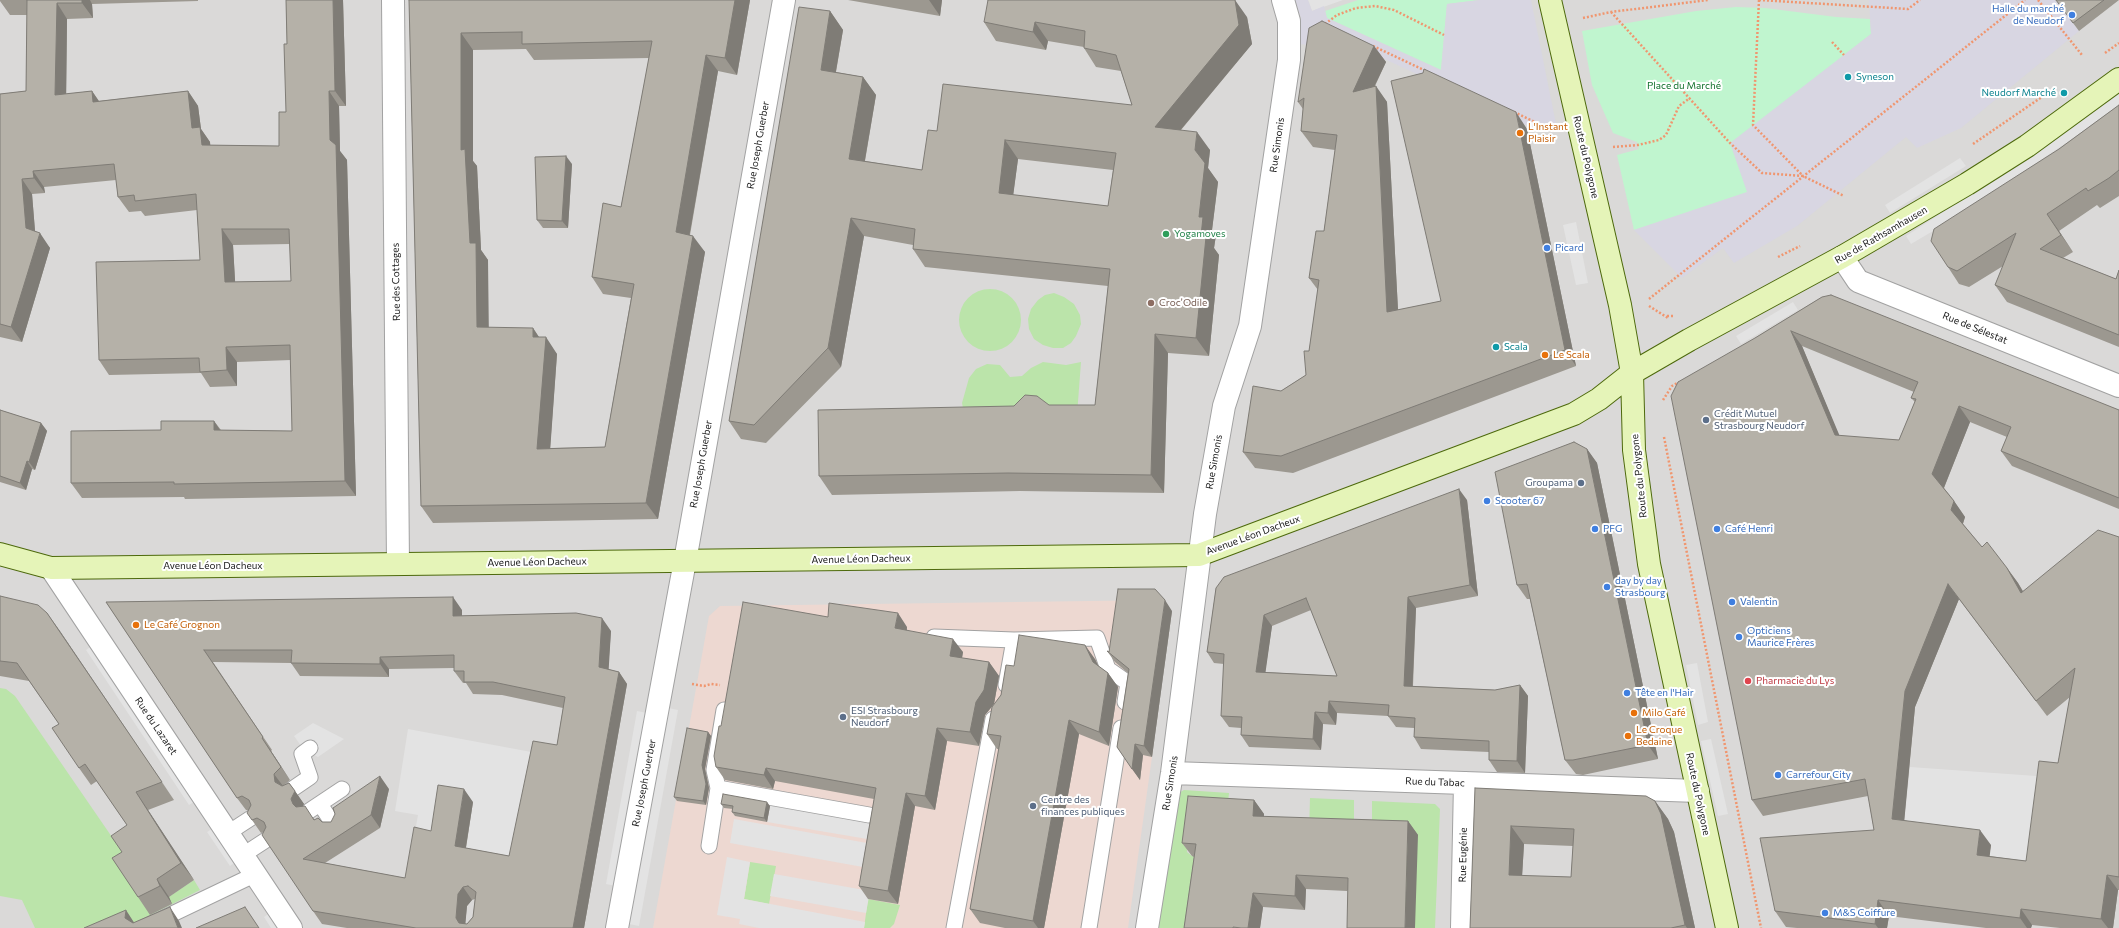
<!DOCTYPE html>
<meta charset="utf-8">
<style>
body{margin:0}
canvas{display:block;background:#ecebe2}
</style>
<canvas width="2119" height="928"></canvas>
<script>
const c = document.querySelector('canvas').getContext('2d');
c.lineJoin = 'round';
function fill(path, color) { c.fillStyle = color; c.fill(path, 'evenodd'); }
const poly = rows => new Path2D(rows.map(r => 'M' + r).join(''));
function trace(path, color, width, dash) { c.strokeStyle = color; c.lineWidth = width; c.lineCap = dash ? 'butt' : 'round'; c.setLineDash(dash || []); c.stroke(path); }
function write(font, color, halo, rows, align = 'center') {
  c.font = font + ' Commissioner,sans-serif'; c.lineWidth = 4; c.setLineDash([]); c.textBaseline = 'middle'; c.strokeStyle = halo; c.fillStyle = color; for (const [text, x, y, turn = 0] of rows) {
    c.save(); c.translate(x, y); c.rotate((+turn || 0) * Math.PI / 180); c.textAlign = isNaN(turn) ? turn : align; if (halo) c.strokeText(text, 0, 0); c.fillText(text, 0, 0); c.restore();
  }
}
fill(poly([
 [0,0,2119,0,2119,928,0,928]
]), '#dad9d8');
fill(poly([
 [1163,600,1152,757,1128,928,653,928,709,616,720,606]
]), '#edd8d1');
fill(poly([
 '959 320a31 31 0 1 1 62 0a31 31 0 1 1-62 0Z',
 [1054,293,1064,297,1074,304,1080,315,1081,324,1076,336,1071,343,1063,348,1053,348,1043,345,1034,339,1029,329,1028,319,1031,309,1038,300,1045,295],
 [1043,362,1066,365,1081,362,1077,415,965,418,962,403,969,378,976,369,987,364,1000,365,1010,377,1022,376,1031,368],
 [0,688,6,689,15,696,158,904,194,880,200,890,125,928,35,928,22,900,0,896],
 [1184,790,1229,793,1227,812,1190,817,1187,852,1192,856,1204,858,1196,928,1157,928,1175,795],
 [1310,798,1354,800,1354,834,1309,833],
 [1372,801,1435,804,1440,809,1435,928,1414,928,1372,834],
 [750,862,776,866,769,904,744,899],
 [868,899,900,905,894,924,890,928,864,928]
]), '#bbe4aa');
fill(poly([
 [1358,0,1479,0,1447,4,1441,70,1327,18,1325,11],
 [1736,7,1765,8,1836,17,1870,19,1871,34,1844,55,1748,192,1634,230,1617,155,1639,149,1637,142,1613,133,1592,85,1582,31,1696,11]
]), '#c0f5cf');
fill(poly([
 [1308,0,1343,0,1312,11],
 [2119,94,2119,107,1955,218,1911,244,1906,236,2033,154],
 [1960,158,1966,166,1890,213,1885,205],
 [1576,222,1588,283,1576,285,1563,225],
 [1793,302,1798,310,1741,344,1736,336],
 [93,645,197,800,189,805,86,650],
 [1697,663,1708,722,1698,725,1686,665],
 [668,708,678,710,639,926,629,924],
 [637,711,647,713,616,886,606,884],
 [313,723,344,739,318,757,304,750,294,736],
 [408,729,542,754,537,871,464,859,473,802,440,843,414,838,418,815,395,811],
 [1711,739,1728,814,1718,816,1701,741],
 [1910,767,2050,777,2038,876,1988,870,1990,845,1902,844],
 [770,803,882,823,879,841,767,822],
 [734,819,878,845,874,869,730,843],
 [215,827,237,861,230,866,207,832],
 [727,857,750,862,744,899,865,922,864,928,759,928,739,924,740,919,717,915],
 [774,874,870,891,866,913,770,896],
 [271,912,282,928,271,928,264,917]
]), '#e3e3e3');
fill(poly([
 [1295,0,1308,0,1312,11,1324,6,1327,18,1441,70,1447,4,1480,0,1531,0,1557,129,1541,132,1333,35,1320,46,1299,44,1301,18],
 [1869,0,2055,0,2079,31,1961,128,1917,148,1906,137,1797,226,1734,263,1723,248,1682,278,1634,230,1747,192,1730,143,1871,34]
]), '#d8d6e2');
const lane = poly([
 [934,637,1014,640],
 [1006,685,1014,640,1097,638,1108,669,1128,683,1125,702],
 [718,788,869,815],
 [291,790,310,777,302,754,310,748],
 [320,804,335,827],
 [309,811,342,789],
 [228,833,251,818],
 [709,846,718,788,714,770,724,710],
 [243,855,266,840],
 [143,928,256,874],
 [954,928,993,719],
 [1089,928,1121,728]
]);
const street = poly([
 [393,0,398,564],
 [1842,257,1858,281,2119,386],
 [51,568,291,928],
 [1172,773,1698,791],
 [617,928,685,561,784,0],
 [1147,928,1172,773,1205,514,1224,406,1250,326,1289,60,1289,21,1283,0],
 [1462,928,1465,783]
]);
const secondary = poly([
 [1550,0,1620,305,1632,373,1634,450,1649,564,1727,928],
 [0,554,51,568,1199,555,1574,414,1599,399,1632,373,1689,340,1842,257,1967,184,2027,146,2119,79]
]);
trace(lane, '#a2a2a2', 17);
trace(street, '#a2a2a2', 24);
trace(secondary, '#4d690c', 24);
trace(poly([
 [1759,0,1753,125,1803,176],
 [1759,0,1908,9,1920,0],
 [2038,0,2082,55],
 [1611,12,1730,143,1762,173,1803,176,1844,196],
 [1583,18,1611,12,1708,0],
 [1325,24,1337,15,1356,8,1375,6,1394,10,1444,35],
 [1832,42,1844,55],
 [1373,46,1426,71],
 [2105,53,2119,43],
 [1514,112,1539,124],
 [1973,144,2055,88],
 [1613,147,1638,145,1659,140,1666,135,1679,106,1690,98],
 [1778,257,1800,246],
 [1649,299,2025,0],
 [1649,306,1668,318],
 [1667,316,1673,316],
 [1663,400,1672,386,1679,382],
 [1664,437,1761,928],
 [692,684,704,686,711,684,720,685]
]), '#f0966f', 2.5, [2, 2]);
trace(lane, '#fff', 15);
trace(street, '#fff', 22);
trace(secondary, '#e5f4b8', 22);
fill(poly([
 [0,0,198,0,198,1,92,4,93,18,67,19,66,94,92,91,99,101,188,91,198,106,201,129,210,142,210,145,279,146,286,112,287,44,286,0,343,0,346,106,339,106,340,151,347,160,356,496,185,499,184,497,82,498,71,483,161,430,214,421,221,430,292,431,291,360,237,362,237,386,210,387,201,373,109,375,99,360,200,260,197,210,145,216,141,211,129,212,118,197,116,180,44,187,45,193,32,194,35,231,50,248,22,342,0,337,0,94,26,91,27,15,10,15,0,1],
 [290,244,291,281,235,282,233,245],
 [409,0,750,0,737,75,718,71,690,235,705,252,658,519,433,523,421,506],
 [526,49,534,60,649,58,621,207,592,277,603,294,631,298,605,447,550,448,557,354,539,337,533,328,488,328,488,260,481,250,477,166,473,161,473,50],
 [848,0,942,0,940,16],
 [2056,0,2119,0,2079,31],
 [830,11,843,30,836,72,863,77,876,95,865,161,922,170,937,131,1132,105,1121,71,1096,67,1084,48,1084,47,1048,41,1046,50,996,41,984,22,1247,17,1252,44,1181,130,1210,150,1208,168,1218,182,1212,230,1216,235,1214,248,1219,255,1209,356,1168,353,1164,493,1020,491,832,495,819,476,1049,405,1095,405,1108,286,925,267,913,249,913,245,864,236,841,367,766,443,741,439,729,421],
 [1018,159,1113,170,1108,206,1013,195],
 [1374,46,1386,62,1375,86,1387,102,1398,310,1441,301,1527,129,1576,366,1293,473,1255,468,1243,452,1281,391,1306,375,1309,351,1318,290,1309,278,1324,231,1335,150,1313,147,1301,131,1303,109,1298,102],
 [2119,105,2119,196,2100,208,2097,205,2059,231,2073,252,2063,258,2116,279,2119,270,2119,347,2007,302,1995,285,2003,266,1969,287,1959,284,1948,267,2059,149],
 [572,164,568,228,543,228,537,220],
 [1822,297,2119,410,2119,509,2012,466,2001,451,2007,437,1970,422,1944,488,1954,501,1965,517,1963,524,1982,547,2007,568,2018,583,2023,591,2119,537,2119,890,2118,890,2113,928,2060,928,2032,925,2031,928,1986,928,1889,916,1887,928,1797,928,1786,927,1775,911,1874,830,1868,796,1763,816,1752,800,1755,338],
 [1802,346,1914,392,1911,398,1915,402,1899,440,1839,436],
 [1959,599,2047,716,2070,697,2058,763,2026,861,1989,856,1991,845,1904,820,1915,707],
 [0,410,41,423,47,431,35,470,32,469,26,490,0,482],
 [1587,449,1597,463,1658,759,1583,775,1576,774,1565,760,1530,599,1527,599,1517,585],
 [1467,500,1478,596,1416,608,1413,686,1495,690,1520,685,1528,696,1525,773,1497,772,1489,760,1489,752,1421,749,1414,737,1414,728,1396,727,1388,716,1337,713,1336,725,1323,724,1321,750,1249,747,1241,735,1241,728,1229,727,1221,716,1224,664,1214,663,1207,652,1216,588],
 [1311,610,1337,676,1265,672,1272,626],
 [0,596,47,613,174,800,148,810,194,880,169,897,172,904,150,915,138,897,122,852,127,825,97,781,91,785,79,768,59,724,29,681,0,676],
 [106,602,462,610,462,616,611,631,608,669,619,672,627,684,584,928,347,928,322,924,313,911,264,832,261,833,252,820,249,810,246,810,237,798],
 [213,662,291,663,300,676,389,677,389,669,454,668,454,671,463,683,466,683,473,694,502,695,563,708,557,745,509,856,466,848,473,802,431,831,405,878,325,863,380,828,389,789,331,822,322,822,315,820,302,806,304,804,289,783,283,786,290,780,271,751,272,750],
 [475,899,473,917,467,924,465,924,467,906,472,900],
 [1172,611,1152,757,1143,755,1140,780,1117,747,1128,673,1115,662,1107,651,1109,652],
 [828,617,907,627,907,630,963,652,962,658,989,662,999,676,994,704,985,715,979,746,947,741,935,810,915,806,898,904,868,899,859,886,874,799,775,781,773,789,725,780,716,767],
 [1095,659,1098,666,1108,673,1118,687,1109,746,1079,734,1044,928,1005,928,980,923,970,909,999,749,997,749,987,734,1001,695,1014,666],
 [708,732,711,736,705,769,709,788,706,805,677,801,674,797],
 [1475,788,1655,801,1668,819,1674,832,1695,928,1470,928],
 [1524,844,1573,846,1571,877,1522,876],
 [1254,800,1264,814,1264,817,1408,821,1418,835,1347,891,1306,889,1305,910,1263,907,1260,928,1184,928,1194,857,1192,856,1182,843],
 [721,804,770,806,767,822,735,816,732,812,733,809,724,808]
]), '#9c9890');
fill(poly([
 [82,0,90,0,92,4,93,18,82,3],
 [333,0,343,0,346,106,335,91],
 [735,0,750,0,737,75,725,58],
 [929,0,942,0,940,16],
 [1235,0,1247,17,1252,44,1168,145,1155,127],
 [57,3,67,19,66,110,55,95],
 [830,11,843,30,833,88,821,70],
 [1035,22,1048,41,1046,50,1033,32],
 [461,33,473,50,473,161,477,166,481,250,488,260,489,344,477,327,461,150],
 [1374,46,1386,62,1364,108,1353,92],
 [706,55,718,71,687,249,676,232],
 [863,77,876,95,862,177,849,159],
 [1376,86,1387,102,1399,329,1387,312],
 [92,91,102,106,93,102],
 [188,91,198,106,201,129,210,142,212,160,202,145,192,128],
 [329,91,339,106,340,151,347,160,356,496,345,481,330,140],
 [1516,112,1527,129,1576,366,1565,350],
 [1197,132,1210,150,1208,168,1218,182,1212,230,1216,235,1214,248,1219,255,1209,356,1196,338,1201,236,1199,217,1195,150],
 [1005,140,1018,159,1011,212,999,193],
 [566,156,572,164,568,228,562,221],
 [33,171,44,187,45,193,34,178],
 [22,179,32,194,36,243,26,228],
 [2047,214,2059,231,2073,252,2061,235],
 [851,218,864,236,841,367,828,348],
 [222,229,233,245,236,297,225,282],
 [40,233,50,248,22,342,11,327],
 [693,236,705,252,658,519,646,503],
 [533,328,544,345,546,337,557,354,549,466,537,449],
 [1791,331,1802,346,1846,451,1835,435],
 [1155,334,1168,353,1164,493,1151,475],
 [226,347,237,362,237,386,227,370],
 [1959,406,1970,422,1943,490,1932,474],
 [214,421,224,436,214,430],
 [41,423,47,431,35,470,29,462],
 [1587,449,1597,463,1658,759,1648,745],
 [27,461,32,469,26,490,20,483],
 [1459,489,1467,500,1478,596,1470,585],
 [1954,501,1965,517,1962,526,1951,510],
 [2007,568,2018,583,2032,608,2021,593],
 [1948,584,1959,599,1915,707,1903,834,1892,819,1905,691],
 [453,597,462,610,462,629,453,616],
 [1408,597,1416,608,1412,697,1404,686],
 [1165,600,1172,611,1152,757,1144,746],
 [47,613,60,631,174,800,162,782],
 [898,613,907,627,905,641,895,628],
 [1264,615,1272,626,1264,683,1256,672],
 [602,618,611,631,608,680,599,667],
 [953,639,963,652,960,669,950,656],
 [1085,645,1095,659,1103,676,1093,662],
 [380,657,389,669,389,677,380,664],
 [989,662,999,676,994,704,985,715,979,746,970,732,976,702],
 [619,672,627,684,584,928,573,928],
 [1108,673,1118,687,1109,746,1099,732],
 [1520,685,1528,696,1525,773,1517,761],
 [1329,701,1337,713,1336,725,1328,713],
 [1315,712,1323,724,1321,750,1313,739],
 [1069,720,1079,734,1044,928,1038,928,1033,921],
 [937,728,947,741,935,810,925,796],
 [708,732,711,736,705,769,709,788,706,805,703,801,702,765],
 [262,738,271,751,290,780,281,767],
 [1135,744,1143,755,1140,780,1132,769],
 [766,768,775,781,773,789,764,775],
 [274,774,283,786,275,782],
 [380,776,389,789,380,828,371,815],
 [464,789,473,802,464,859,455,846],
 [295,791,304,804,300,811,293,804,291,799],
 [136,792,148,810,194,880,181,863],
 [906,793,915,806,898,904,888,891],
 [1254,800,1264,814,1263,830,1253,816],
 [1655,801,1668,819,1674,832,1695,928,1687,928,1685,925],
 [767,802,770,806,767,822,764,818],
 [1408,821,1418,835,1415,928,1405,928],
 [1511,826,1524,844,1521,894,1509,875],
 [1980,830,1991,845,1988,870,1977,855],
 [1296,875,1306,889,1305,910,1295,896],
 [2107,875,2118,890,2113,928,2108,928,2101,919],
 [157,879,169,897,172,904,160,886],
 [463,887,472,900,467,906,465,928,462,928,456,918,458,894],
 [1253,893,1263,907,1260,928,1248,928],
 [1878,900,1889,916,1887,928,1878,928,1875,924],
 [170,907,179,921,182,928,178,928],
 [2021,909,2032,925,2031,928,2027,928,2020,918],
 [126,910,135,924,135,928,125,918]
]), '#7f7c76');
const building = poly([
 [27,0,82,0,82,3,57,3,55,95,92,91,93,102,188,91,192,128,200,127,202,145,279,146,279,112,286,112,284,44,287,44,286,0,333,0,335,91,329,91,330,140,336,145,345,481,174,484,174,482,71,483,71,431,161,430,161,421,214,421,214,430,292,431,290,345,226,347,227,370,200,372,199,358,99,360,96,262,200,260,196,194,135,201,134,195,118,197,114,164,33,171,34,178,22,179,26,228,40,233,11,327,0,324,0,94,26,91,27,0],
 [222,229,289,229,291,281,225,282,222,229],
 [409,0,735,0,725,58,706,55,676,232,693,236,646,503,421,506,409,0],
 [522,32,522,44,652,41,621,207,603,203,592,277,634,284,605,447,537,449,546,337,533,337,533,328,477,327,476,243,470,243,465,149,461,150,461,33,522,32],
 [988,0,1235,0,1239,25,1155,127,1197,132,1195,150,1205,163,1199,217,1203,217,1201,236,1206,237,1196,338,1155,334,1151,475,1008,473,819,476,818,410,1014,406,1025,395,1037,396,1049,405,1095,405,1110,269,913,249,915,229,851,218,828,348,754,425,729,421,799,7,830,11,821,70,863,77,849,159,922,170,928,130,937,131,943,84,1132,105,1116,55,1084,48,1085,31,1035,22,1033,32,984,22,988,0],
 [1005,140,1116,153,1108,206,999,193,1005,140],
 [2056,0,2104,0,2073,23,2056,0],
 [1322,21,1374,46,1353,92,1376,86,1387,312,1441,301,1391,81,1423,73,1424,69,1516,112,1565,350,1281,456,1243,452,1253,386,1281,391,1306,375,1304,351,1309,351,1319,280,1309,278,1316,231,1324,231,1337,135,1301,131,1304,98,1298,102,1309,28,1322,21],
 [2119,105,2119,170,2109,178,2088,191,2086,188,2047,214,2061,235,2040,249,2116,279,2119,270,2119,335,1995,285,2016,233,1957,271,1948,267,1931,241,1934,229,2059,149,2119,105],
 [566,156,562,221,537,220,535,157,566,156],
 [1831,295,2119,410,2119,498,2001,451,2011,427,1959,406,1932,474,1954,501,1951,510,1982,547,1987,542,2007,568,2021,593,2098,530,2119,537,2119,877,2107,875,2101,919,2021,909,2020,918,1878,900,1875,924,1775,911,1760,838,1874,830,1865,779,1752,800,1671,396,1678,382,1755,338,1822,297,1831,295],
 [1791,331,1918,382,1911,398,1916,399,1899,440,1835,435,1791,331],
 [1948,584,2036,701,2075,668,2058,763,2039,761,2026,861,1977,855,1980,830,1892,819,1905,691,1948,584],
 [0,410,41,423,29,462,27,461,20,483,0,476,0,410],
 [1574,442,1587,449,1648,745,1573,760,1565,760,1527,584,1517,585,1495,472,1574,442],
 [1459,489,1470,585,1408,597,1404,686,1495,690,1520,685,1517,761,1489,760,1489,741,1414,737,1415,718,1388,716,1389,705,1329,701,1328,713,1315,712,1313,739,1241,735,1242,717,1221,716,1224,654,1207,652,1216,588,1224,577,1459,489],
 [1306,598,1337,676,1256,672,1264,615,1306,598],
 [1118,589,1155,589,1165,600,1144,746,1135,744,1132,769,1117,747,1129,669,1107,651,1109,652,1118,589],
 [0,596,38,605,47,613,162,782,136,792,181,863,157,879,160,886,138,897,112,858,122,852,111,836,127,825,85,764,79,768,52,728,59,724,17,663,0,661,0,596],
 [453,597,453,616,576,613,602,618,599,667,619,672,573,928,416,928,313,911,262,835,266,827,264,822,257,818,252,820,247,813,251,805,249,800,242,796,237,798,106,602,453,597],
 [204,650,292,650,291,663,380,664,380,657,454,655,454,671,464,671,464,682,493,682,565,697,557,745,533,741,509,856,455,846,464,789,438,785,431,831,414,827,405,878,303,859,371,815,380,776,333,808,335,814,331,822,322,822,318,818,314,820,305,806,296,807,293,804,291,799,295,791,289,783,282,786,275,782,274,774,281,767,262,738,263,737,204,650],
 [468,886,476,892,473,917,467,924,459,923,456,918,458,894,463,887,468,886],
 [743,602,828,617,829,603,898,613,895,628,953,639,950,656,989,662,984,690,976,702,970,732,937,728,925,796,906,793,888,891,859,886,876,788,766,768,764,775,716,767,714,756,719,726,721,726,743,602],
 [1019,635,1085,645,1093,662,1108,673,1099,732,1069,720,1033,921,970,909,1001,736,987,734,992,707,1001,695,1006,665,1014,666,1019,635],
 [687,728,708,732,702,765,706,784,703,801,674,797,687,728],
 [1475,788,1646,796,1655,801,1661,814,1685,925,1671,928,1470,928,1475,788],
 [1511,826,1574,829,1571,877,1509,875,1511,826],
 [723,794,767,802,764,818,732,812,733,806,721,804,723,794],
 [1188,796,1254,800,1253,816,1408,821,1405,928,1347,928,1348,878,1296,875,1295,896,1253,893,1248,928,1241,928,1233,927,1233,928,1184,928,1196,844,1182,843,1188,796],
 [170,907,178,928,84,928,126,910,125,918,133,923,170,907],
 [245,907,259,928,196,928,245,907]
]);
fill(building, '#b5b1a8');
trace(building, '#7f7c76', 1);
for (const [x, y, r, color] of [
 [2072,15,4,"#3f7fe0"],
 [1848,77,4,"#0f9aa8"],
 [2064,93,4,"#0f9aa8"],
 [1520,133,4,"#e8710a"],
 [1166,234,4,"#2e9e5b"],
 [1547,248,4,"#3f7fe0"],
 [1151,303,4,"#8d6e63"],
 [1496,347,4,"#0f9aa8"],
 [1545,355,4,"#e8710a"],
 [1706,420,4,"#5c6f8a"],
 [1581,483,4,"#5c6f8a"],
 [1487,501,4,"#3f7fe0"],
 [1595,529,4,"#3f7fe0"],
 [1717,529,4,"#3f7fe0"],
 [1607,587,4,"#3f7fe0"],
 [1732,602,4,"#3f7fe0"],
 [136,625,4,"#e8710a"],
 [1739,637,4,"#3f7fe0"],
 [1748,681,4,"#e0444e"],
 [1627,693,4,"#3f7fe0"],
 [1634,713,4,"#e8710a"],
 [843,717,4,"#5c6f8a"],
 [1628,736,4,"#e8710a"],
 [1778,775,4,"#3f7fe0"],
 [1033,806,4,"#5c6f8a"],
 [1825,913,4,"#3f7fe0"]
]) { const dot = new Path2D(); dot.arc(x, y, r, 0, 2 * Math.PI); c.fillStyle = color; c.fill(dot); trace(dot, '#fff', 1.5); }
write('10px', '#366cbe', '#fff', [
 ["Halle du marché",2064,9,"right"],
 ["de Neudorf",2064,21,"right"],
 ["Picard",1555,248],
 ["Scooter 67",1495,501],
 ["PFG",1603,529],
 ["Café Henri",1725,529],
 ["day by day",1615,581],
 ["Strasbourg",1615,593],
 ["Valentin",1740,602],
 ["Opticiens",1747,631],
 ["Maurice Frères",1747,643],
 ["Tête en l'Hair",1635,693],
 ["Carrefour City",1786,775],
 ["M&S Coiffure",1833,913]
], 'left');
write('10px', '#0d838f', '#fff', [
 ["Syneson",1856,77],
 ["Neudorf Marché",2056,93,"right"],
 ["Scala",1504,347]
], 'left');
write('10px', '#12712d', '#fff', [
 ["Place du Marché",1684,86]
]);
write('10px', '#c56008', '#fff', [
 ["L'Instant",1528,127],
 ["Plaisir",1528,139],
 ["Le Scala",1553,355],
 ["Le Café Grognon",144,625],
 ["Milo Café",1642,713],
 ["Le Croque",1636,730],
 ["Bedaine",1636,742]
], 'left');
write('10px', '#1b1b1b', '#fff', [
 ["Rue Joseph Guerber",758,145,-80],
 ["Rue Simonis",1277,145,-82],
 ["Route du Polygone",1586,157,77],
 ["Rue de Rathsamhausen",1881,235,-30],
 ["Rue des Cottages",396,282,-91],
 ["Rue de Sélestat",1975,328,22],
 ["Rue Simonis",1214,462,-80],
 ["Rue Joseph Guerber",701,464,-80],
 ["Route du Polygone",1639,476,-96],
 ["Avenue Léon Dacheux",1253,535,-20],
 ["Avenue Léon Dacheux",861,559,-1],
 ["Avenue Léon Dacheux",537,562,-1],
 ["Avenue Léon Dacheux",213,566],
 ["Rue du Lazaret",156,726,56],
 ["Rue du Tabac",1435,782,2],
 ["Rue Joseph Guerber",644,783,-79],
 ["Rue Simonis",1170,783,-81],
 ["Route du Polygone",1698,794,78],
 ["Rue Eugénie",1463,855,-89]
]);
write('10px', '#27864d', '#fff', [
 ["Yogamoves",1174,234]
], 'left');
write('10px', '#785e54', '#fff', [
 ["Croc’Odile",1159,303]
], 'left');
write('10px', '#4e5e75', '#fff', [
 ["Crédit Mutuel",1714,414],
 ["Strasbourg Neudorf",1714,426],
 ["Groupama",1573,483,"right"],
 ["ESI Strasbourg",851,711],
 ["Neudorf",851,723],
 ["Centre des",1041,800],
 ["finances publiques",1041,812]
], 'left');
write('10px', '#be3a42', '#fff', [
 ["Pharmacie du Lys",1756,681]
], 'left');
</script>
